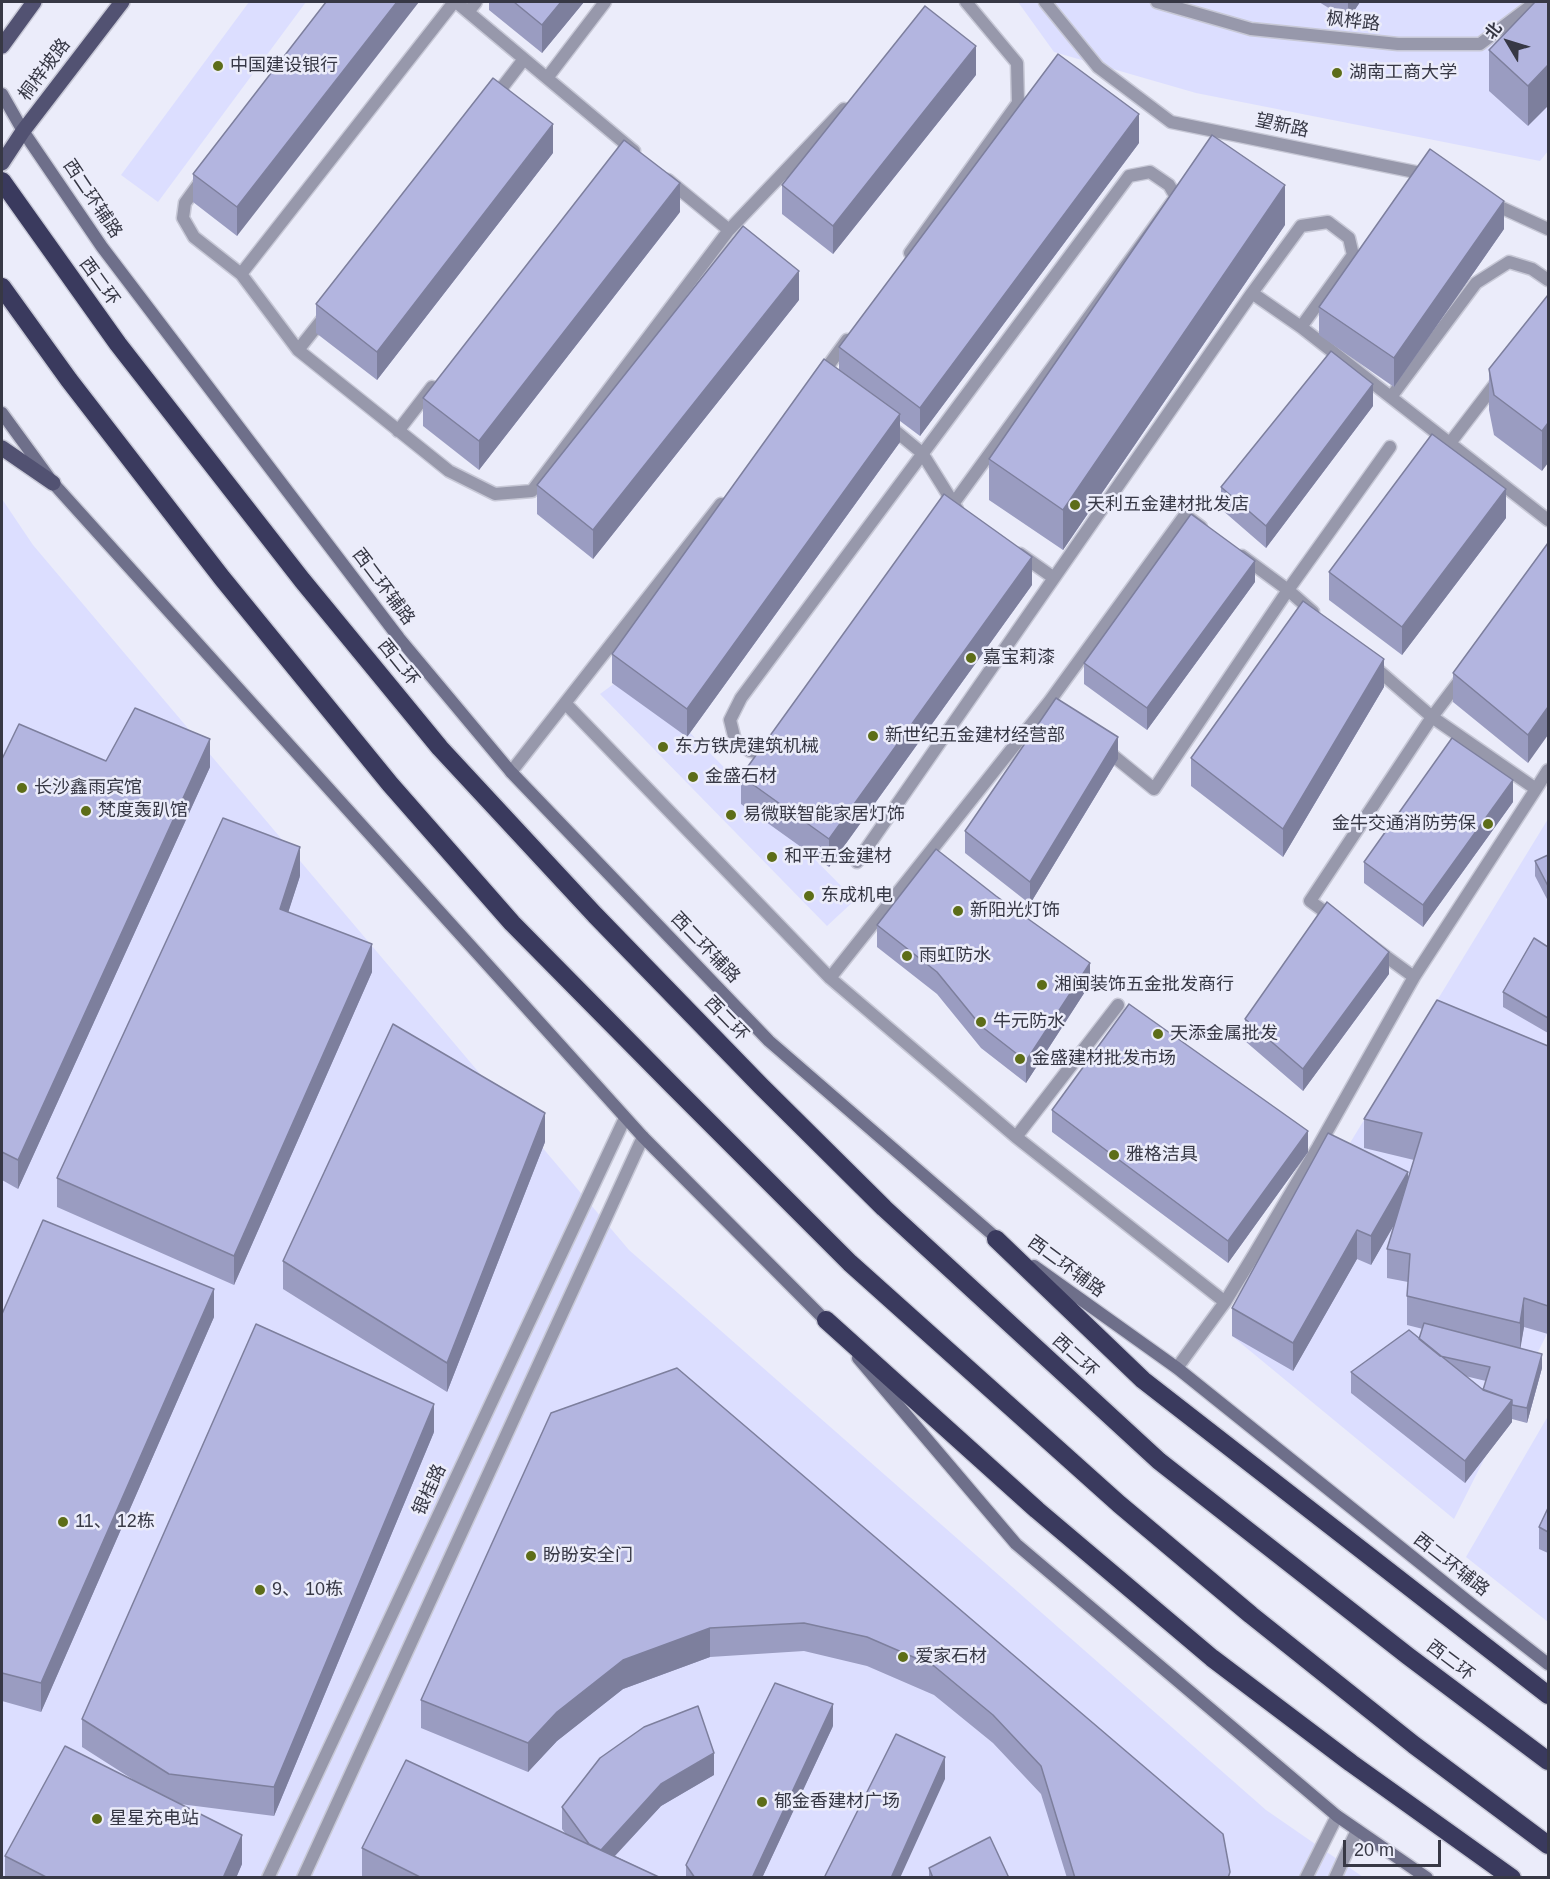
<!DOCTYPE html>
<meta charset="utf-8">
<style>
body{margin:0}
#map{position:relative;width:1550px;height:1879px;overflow:hidden;background:#ebecfa;font-family:Helvetica,"Noto Sans SC",sans-serif}
canvas{display:block}
.frame{position:absolute;inset:0;border:3px solid #373845;pointer-events:none}
.north{position:absolute;left:1478px;top:12px;width:60px;height:60px;-webkit-text-stroke:4px #ebecfa;paint-order:stroke;rotate:308deg;font-size:16px;font-weight:700;line-height:24px;text-align:center;color:#373845}
.north::after{content:'';display:block;margin:auto;width:21px;height:27px;background:#373845;clip-path:polygon(50% 0,100% 100%,50% 72%,0 100%)}
.scale{position:absolute;left:1343px;top:1840px;width:98px;height:27px;box-sizing:border-box;border:3px solid #373845;border-top:0;padding-left:8px;font-size:18px;line-height:21px;white-space:nowrap;color:#373845;-webkit-text-stroke:4px #ebecfa;paint-order:stroke}
</style>
<div id="map">
<canvas width="1550" height="1879"></canvas>
<div class="frame"></div>
<div class="north">北</div>
<div class="scale">20 m</div>
</div>
<script>
const c = document.querySelector('canvas').getContext('2d');
c.lineJoin = 'round';
function fillPath(path, color) { c.fillStyle = color; c.fill(path, 'evenodd'); }
const shape = rows => new Path2D(rows.map(r => 'M' + r).join(''));
function strokePath(path, color, width, dash) { c.strokeStyle = color; c.lineWidth = width; c.lineCap = dash ? 'butt' : 'round'; c.setLineDash(dash || []); c.stroke(path); }
function label(font, color, halo, rows, align = 'center') {
  c.font = font + ' Helvetica,"Noto Sans SC",sans-serif'; c.lineWidth = 5; c.setLineDash([]); c.textBaseline = 'middle'; c.strokeStyle = halo; c.fillStyle = color; for (const [text, x, y, turn = 0] of rows) {
    c.save(); c.translate(x, y); c.rotate((+turn || 0) * Math.PI / 180); c.textAlign = isNaN(turn) ? turn : align; if (halo) c.strokeText(text, 0, 0); c.fillText(text, 0, 0); c.restore();
  }
}
const built = shape([
 [249,2,306,2,158,202,121,175],
 [1018,2,1548,2,1548,151,1540,161,1196,93,1054,52],
 [2,499,33,545,629,1250,1266,1810,1363,1877,2,1877],
 [630,672,855,900,827,926,600,694],
 [1548,819,1548,1332,1454,1519,1232,1336],
 [1548,1416,1548,1622,1466,1557]
]);
const street = shape([
 [456,2,634,151],
 [1045,2,1098,67,1171,122,1430,175],
 [1157,2,1251,29,1398,44,1480,44,1536,2],
 [468,12,476,2],
 [547,78,605,2],
 [494,98,524,59],
 [1150,172,1169,185,1176,197,953,504,774,747,765,753,750,751,735,740,730,720,741,698,1129,176,1150,172],
 [203,178,185,203,183,218,194,237,241,274,298,350,449,471,495,494,532,491,729,230,668,180],
 [1489,202,1548,229],
 [729,230,844,109],
 [910,253,1018,103,1017,63,966,2],
 [241,274,454,2],
 [1301,327,1548,520],
 [298,350,325,316],
 [820,377,847,340],
 [1391,397,1476,283,1509,262,1532,269,1548,280],
 [887,424,922,453,957,509],
 [398,431,432,387],
 [1450,443,1499,379],
 [1054,578,1252,293,1301,226,1328,222,1349,238,1353,255,1301,327,1252,293],
 [1313,612,1288,590,1390,447],
 [1371,664,1432,717,1463,676],
 [565,703,830,978,1016,1137,1225,1302],
 [1432,717,1536,789,1414,977,1310,901,1432,717],
 [1105,749,1154,789,1288,590,1242,556],
 [511,772,721,504],
 [1536,789,1548,770],
 [857,862,1054,578,1020,554],
 [830,978,1049,702,1185,515,1201,527],
 [1016,1137,1118,1005],
 [1177,1368,1225,1302,1255,1253,1318,1147,1414,977],
 [268,1878,625,1118],
 [303,1878,643,1137],
 [1306,1878,1337,1816],
 [1335,1878,1357,1830]
]);
const secondary = shape([
 [2,94,23,131,102,247,399,638,511,772,769,1041,1001,1242],
 [2,413,53,483,643,1137,829,1324],
 [1034,1266,1177,1368,1470,1603,1548,1664],
 [858,1358,1016,1544,1337,1816,1427,1878]
]);
const primary = shape([
 [2,46,34,2],
 [2,163,23,131,122,2],
 [2,448,53,483]
]);
const highway = shape([
 [2,181,118,344,302,580,440,748,595,915,761,1086,884,1208,1159,1461,1408,1656,1548,1761],
 [2,287,69,380,222,578,390,784,512,923,673,1086,850,1263,1119,1504,1251,1615,1414,1745,1548,1845],
 [996,1239,1143,1380,1548,1695],
 [826,1320,1037,1510,1212,1658,1351,1763,1512,1878]
]);
const wall = shape([
 [326,2,237,236,193,202,193,174],
 [489,2,584,2,542,53,489,10],
 [1319,2,1360,2,1348,20],
 [1535,2,1528,126,1489,91,1489,50],
 [976,75,833,254,782,214,782,185],
 [1139,143,920,436,900,421,900,442,687,737,612,683,612,654,839,370,839,347],
 [553,153,377,380,316,333,316,304],
 [680,212,479,470,423,426,423,398],
 [1285,225,1063,550,989,500,989,459],
 [1504,229,1394,387,1319,335,1319,307],
 [1548,295,1542,471,1494,435,1489,410,1489,369],
 [799,300,593,559,537,514,537,485],
 [1373,406,1266,548,1221,509,1221,487],
 [1506,518,1402,655,1329,600,1329,572],
 [1548,543,1528,763,1453,702,1453,673],
 [1255,582,1147,730,1084,684,1084,663],
 [1032,585,829,867,741,804,741,776],
 [1384,687,1283,857,1191,786,1191,758],
 [2,759,106,761,210,767,18,1189,2,1180],
 [1118,759,1030,904,965,853,965,831],
 [1513,802,1423,927,1364,883,1364,862],
 [1548,855,1548,901,1535,876,1535,861],
 [300,876,288,912,372,972,234,1285,57,1207,57,1178],
 [996,896,1090,984,1026,1083,981,1048,937,994,877,947,877,925],
 [1548,947,1548,1033,1503,1007,1503,992],
 [1389,974,1303,1091,1245,1041,1245,1019],
 [1548,1046,1548,1334,1524,1327,1520,1348,1542,1368,1527,1423,1512,1419,1512,1422,1465,1483,1351,1393,1351,1372,1419,1339,1423,1329,1407,1325,1407,1296,1408,1282,1387,1278,1387,1249,1394,1224,1371,1265,1357,1259,1293,1371,1232,1336,1232,1308,1408,1178,1414,1160,1364,1148,1364,1119],
 [1465,1376,1486,1381,1483,1390,1482,1389],
 [1052,1110,1308,1152,1228,1263,1052,1132],
 [545,1142,447,1392,283,1289,283,1261],
 [2,1314,214,1317,41,1712,2,1701],
 [677,1368,1230,1878,1067,1878,1041,1794,993,1743,934,1695,867,1666,804,1651,710,1657,623,1689,557,1741,528,1772,421,1728,421,1700],
 [434,1432,274,1816,180,1804,242,1864,236,1878,5,1878,5,1856,140,1784,82,1747,82,1719],
 [1548,1508,1548,1553,1539,1549,1539,1527],
 [833,1726,762,1878,686,1878,686,1865],
 [714,1775,661,1806,615,1856,661,1878,364,1878,362,1877,362,1848,565,1833,562,1829,562,1807],
 [929,1868,1009,1878,929,1878]
]);
const shadedWall = shape([
 [397,2,419,2,237,236,237,207],
 [561,2,584,2,542,53,542,25],
 [1348,2,1360,2,1348,20],
 [976,46,976,75,833,254,833,226],
 [1548,65,1548,106,1528,126,1528,86],
 [1139,114,1139,143,920,436,920,408],
 [553,124,553,153,377,380,377,352],
 [680,183,680,212,479,470,479,441],
 [1285,185,1285,225,1063,550,1063,510],
 [1504,201,1504,229,1394,387,1394,358],
 [799,271,799,300,593,559,593,530],
 [1373,384,1373,406,1266,548,1266,526],
 [900,414,900,442,687,737,687,709],
 [1548,423,1548,463,1542,471,1542,431],
 [1506,489,1506,518,1402,655,1402,627],
 [1032,557,1032,585,829,867,829,839],
 [1255,561,1255,582,1147,730,1147,708],
 [1384,659,1384,687,1283,857,1283,829],
 [1548,707,1548,735,1528,763,1528,735],
 [1118,737,1118,759,1030,904,1030,882],
 [210,739,210,767,18,1189,18,1160],
 [1513,780,1513,802,1423,927,1423,905],
 [300,847,300,876,280,938,280,909],
 [372,944,372,972,234,1285,234,1256],
 [1389,952,1389,974,1303,1091,1303,1069],
 [1090,963,1090,984,1026,1083,1026,1061],
 [545,1113,545,1142,447,1392,447,1363],
 [1308,1131,1308,1152,1228,1263,1228,1241],
 [1408,1172,1408,1201,1371,1265,1371,1236],
 [1357,1230,1357,1259,1293,1371,1293,1343],
 [214,1289,214,1317,41,1712,41,1683],
 [1524,1298,1524,1327,1520,1351,1520,1323],
 [1542,1354,1542,1368,1527,1423,1527,1408],
 [1512,1400,1512,1422,1465,1483,1465,1461],
 [434,1404,434,1432,274,1816,274,1787],
 [710,1628,710,1657,623,1689,557,1741,528,1772,528,1743,557,1712,623,1660],
 [833,1704,833,1726,762,1878,752,1878],
 [714,1753,714,1775,661,1806,596,1876,596,1854,661,1784],
 [945,1757,945,1779,900,1878,891,1878],
 [242,1835,242,1864,236,1878,223,1878]
]);
const building = shape([
 [326,2,397,2,237,207,193,174,326,2],
 [514,2,561,2,542,25,514,2],
 [1535,2,1548,2,1548,65,1528,86,1489,50,1535,2],
 [925,6,976,46,833,226,782,185,925,6],
 [1058,54,1139,114,920,408,839,347,1058,54],
 [493,78,553,124,377,352,316,304,493,78],
 [1212,135,1285,185,1063,510,989,459,1212,135],
 [624,140,680,183,479,441,423,398,624,140],
 [1430,149,1504,201,1394,358,1319,307,1430,149],
 [743,226,799,271,593,530,537,485,743,226],
 [1548,295,1548,423,1542,431,1494,395,1489,369,1548,295],
 [1331,351,1373,384,1266,526,1221,487,1331,351],
 [824,359,900,414,687,709,612,654,824,359],
 [1432,434,1506,489,1402,627,1329,572,1432,434],
 [944,494,1032,557,829,839,741,776,944,494],
 [1191,514,1255,561,1147,708,1084,663,1191,514],
 [1548,543,1548,707,1528,735,1453,673,1548,543],
 [1303,601,1384,659,1283,829,1191,758,1303,601],
 [1056,698,1118,737,1030,882,965,831,1056,698],
 [135,708,210,739,18,1160,2,1152,2,759,19,724,106,761,135,708],
 [1452,738,1513,780,1423,905,1364,862,1452,738],
 [223,818,300,847,280,909,372,944,234,1256,57,1178,223,818],
 [936,849,996,896,1090,963,1026,1061,981,1026,937,972,877,925,936,849],
 [1548,855,1548,886,1535,861,1548,855],
 [1327,902,1389,952,1303,1069,1245,1019,1327,902],
 [1534,938,1548,947,1548,1018,1503,992,1534,938],
 [1437,1000,1548,1046,1548,1306,1524,1298,1520,1323,1407,1296,1410,1254,1387,1249,1422,1133,1364,1119,1437,1000],
 [1129,1004,1308,1131,1228,1241,1052,1110,1129,1004],
 [393,1024,545,1113,447,1363,283,1261,393,1024],
 [1328,1133,1408,1172,1371,1236,1357,1230,1293,1343,1232,1308,1328,1133],
 [43,1220,214,1289,41,1683,2,1673,2,1314,43,1220],
 [1424,1323,1542,1354,1527,1408,1512,1405,1512,1400,1483,1390,1490,1367,1440,1356,1419,1339,1424,1323],
 [256,1324,434,1404,274,1787,169,1774,82,1719,256,1324],
 [1409,1330,1482,1389,1512,1400,1465,1461,1351,1372,1409,1330],
 [677,1368,1223,1834,1230,1872,1228,1878,1075,1878,1041,1766,993,1715,934,1666,867,1637,804,1623,710,1628,623,1660,557,1712,528,1743,421,1700,551,1413,677,1368],
 [1548,1508,1548,1532,1539,1527,1548,1508],
 [775,1683,833,1704,752,1878,695,1878,686,1865,775,1683],
 [698,1706,714,1753,661,1784,601,1850,589,1844,562,1807,600,1758,644,1727,698,1706],
 [896,1734,945,1757,891,1878,824,1878,896,1734],
 [65,1746,242,1835,223,1878,48,1878,5,1856,65,1746],
 [406,1760,661,1878,422,1878,362,1848,406,1760],
 [990,1837,1009,1878,933,1878,929,1868,990,1837]
]);
const markers = [
 [218,66,6,"#5d6d18"],
 [1337,73,6,"#5d6d18"],
 [1075,505,6,"#5d6d18"],
 [971,658,6,"#5d6d18"],
 [873,736,6,"#5d6d18"],
 [663,747,6,"#5d6d18"],
 [693,777,6,"#5d6d18"],
 [22,788,6,"#5d6d18"],
 [86,811,6,"#5d6d18"],
 [731,815,6,"#5d6d18"],
 [1488,824,6,"#5d6d18"],
 [772,857,6,"#5d6d18"],
 [809,896,6,"#5d6d18"],
 [958,911,6,"#5d6d18"],
 [907,956,6,"#5d6d18"],
 [1042,985,6,"#5d6d18"],
 [981,1022,6,"#5d6d18"],
 [1158,1034,6,"#5d6d18"],
 [1020,1059,6,"#5d6d18"],
 [1114,1155,6,"#5d6d18"],
 [63,1522,6,"#5d6d18"],
 [531,1556,6,"#5d6d18"],
 [260,1590,6,"#5d6d18"],
 [903,1657,6,"#5d6d18"],
 [762,1802,6,"#5d6d18"],
 [97,1819,6,"#5d6d18"]
];
const streetNames = [
 ["枫桦路",1353,22,6],
 ["桐梓坡路",45,70,-53],
 ["望新路",1282,126,12],
 ["西二环辅路",92,199,56],
 ["西二环",99,282,54],
 ["西二环辅路",383,587,53],
 ["西二环",398,663,51],
 ["西二环辅路",705,948,46],
 ["西二环",726,1019,46],
 ["西二环辅路",1066,1267,36],
 ["西二环",1075,1356,42],
 ["银桂路",430,1490,-65],
 ["西二环辅路",1451,1565,38],
 ["西二环",1450,1661,37]
];
const poiNames = [
 ["中国建设银行",230,66],
 ["湖南工商大学",1349,73],
 ["天利五金建材批发店",1087,505],
 ["嘉宝莉漆",983,658],
 ["新世纪五金建材经营部",885,736],
 ["东方铁虎建筑机械",675,747],
 ["金盛石材",705,777],
 ["长沙鑫雨宾馆",34,788],
 ["梵度轰趴馆",98,811],
 ["易微联智能家居灯饰",743,815],
 ["金牛交通消防劳保",1476,824,"right"],
 ["和平五金建材",784,857],
 ["东成机电",821,896],
 ["新阳光灯饰",970,911],
 ["雨虹防水",919,956],
 ["湘闽装饰五金批发商行",1054,985],
 ["牛元防水",993,1022],
 ["天添金属批发",1170,1034],
 ["金盛建材批发市场",1032,1059],
 ["雅格洁具",1126,1155],
 ["11、 12栋",75,1522],
 ["盼盼安全门",543,1556],
 ["9、 10栋",272,1590],
 ["爱家石材",915,1657],
 ["郁金香建材广场",774,1802],
 ["星星充电站",109,1819]
];
fillPath(built, '#dcdeff');
strokePath(street, '#c7c8d6', 15);
strokePath(secondary, '#c7c8d6', 15);
strokePath(primary, '#c7c8d6', 18);
strokePath(highway, '#c7c8d6', 21);
strokePath(street, '#9798ab', 12);
strokePath(secondary, '#6e6f8a', 12);
strokePath(primary, '#525272', 15);
strokePath(highway, '#3a3a5e', 18);
fillPath(wall, '#9a9cc1');
fillPath(shadedWall, '#7d7f9d');
fillPath(building, '#b3b5e0');
strokePath(building, '#7d7f9d', 1.5);
for (const [x, y, r, color] of markers) { const dot = new Path2D(); dot.arc(x, y, r, 0, 2 * Math.PI); c.fillStyle = color; c.fill(dot); strokePath(dot, '#ebecfa', 2); }
label('18px', '#373845', '#ebecfa', streetNames);
label('18px', '#373845', '#ebecfa', poiNames, 'left');
</script>
